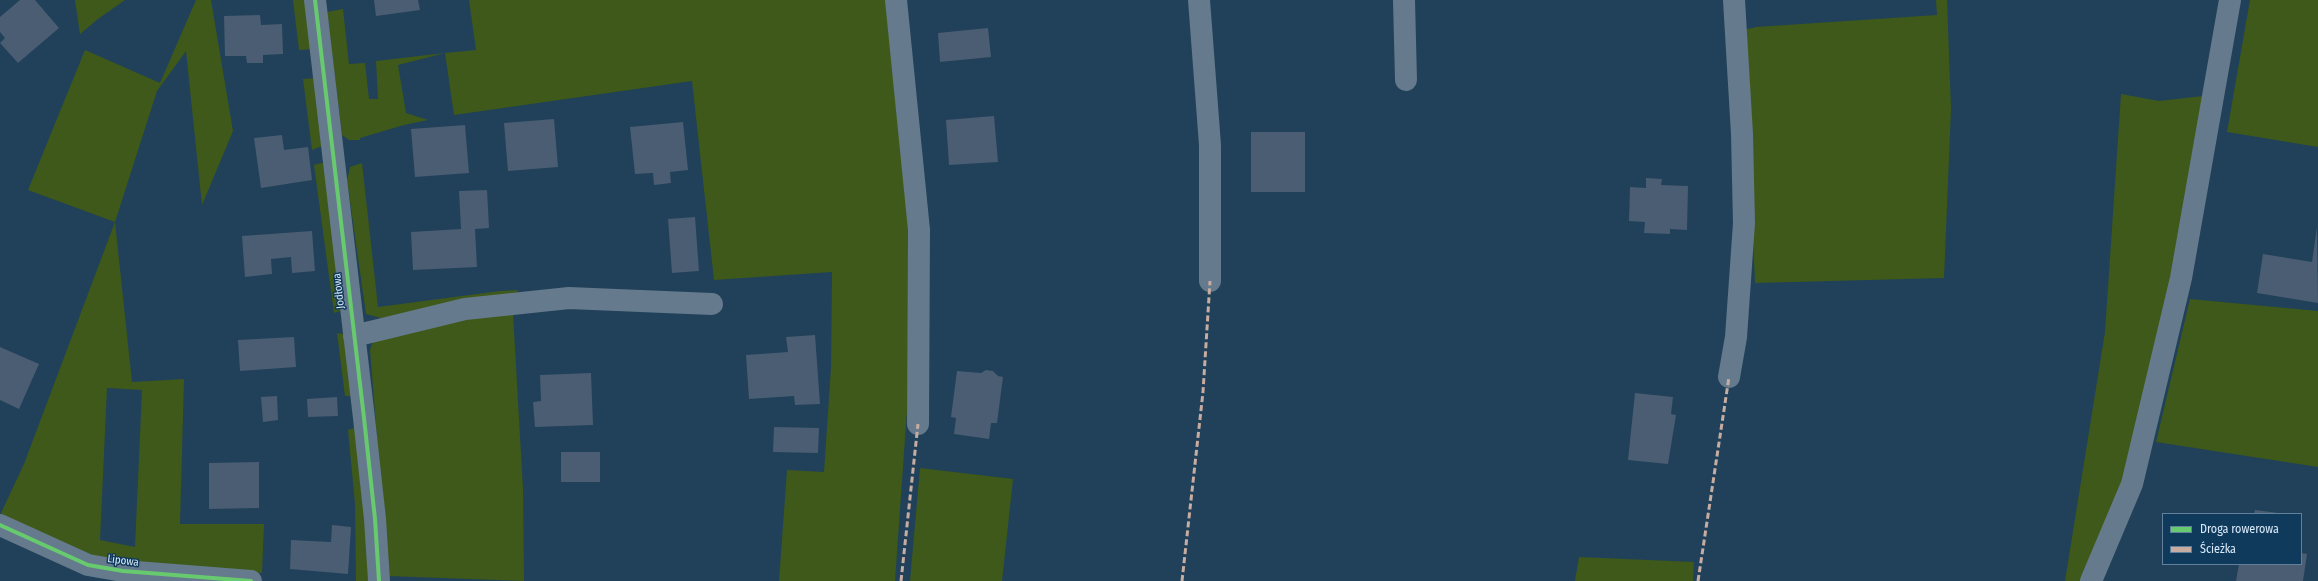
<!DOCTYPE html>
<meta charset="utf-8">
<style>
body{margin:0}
#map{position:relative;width:2318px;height:581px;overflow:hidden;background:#204159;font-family:"Fira Sans Condensed",sans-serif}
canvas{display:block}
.legend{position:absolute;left:2162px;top:513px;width:140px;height:52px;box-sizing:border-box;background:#103a5c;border:1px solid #60809b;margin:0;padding:5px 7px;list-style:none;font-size:12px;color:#d8e9f9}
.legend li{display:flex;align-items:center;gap:8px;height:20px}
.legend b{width:20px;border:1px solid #60809b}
</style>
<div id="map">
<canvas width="2318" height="581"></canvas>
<ul class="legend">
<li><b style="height:5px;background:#67ca6e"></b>Droga rowerowa</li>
<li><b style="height:5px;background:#c7aca2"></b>Ścieżka</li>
</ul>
</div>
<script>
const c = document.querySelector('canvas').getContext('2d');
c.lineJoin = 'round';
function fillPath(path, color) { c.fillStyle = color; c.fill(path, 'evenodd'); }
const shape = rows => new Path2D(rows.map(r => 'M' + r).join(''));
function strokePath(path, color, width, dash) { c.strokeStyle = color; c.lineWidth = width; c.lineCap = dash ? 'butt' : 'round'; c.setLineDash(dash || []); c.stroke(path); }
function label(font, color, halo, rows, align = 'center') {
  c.font = font + ' "Fira Sans Condensed",sans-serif'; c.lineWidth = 3; c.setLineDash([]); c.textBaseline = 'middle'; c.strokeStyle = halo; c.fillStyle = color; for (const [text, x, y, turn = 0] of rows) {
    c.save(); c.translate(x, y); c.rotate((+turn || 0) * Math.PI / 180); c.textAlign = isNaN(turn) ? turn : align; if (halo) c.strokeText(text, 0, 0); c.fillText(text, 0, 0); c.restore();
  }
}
const green = shape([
 [75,0,125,0,98,19,80,34],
 [196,0,211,0,233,131,202,205,186,51,157,91,115,222,132,382,184,379,180,524,264,524,262,573,134,564,96,557,0,515,24,464,115,222,28,190,85,50,160,83],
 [107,388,142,390,135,547,100,540],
 [293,0,308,0,313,49,299,50],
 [469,0,890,0,909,231,909,381,895,581,779,581,787,470,824,472,831,368,832,272,714,280,692,81,454,115,445,53,398,65,406,113,428,120,404,125,360,138,360,140,349,140,342,135,327,12,343,9,349,64,365,63,369,99,378,99,376,61,445,53,476,50],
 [1936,0,1947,0,1951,109,1944,278,1755,283,1744,30,1756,27,1937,15],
 [2250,0,2318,0,2318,147,2227,132],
 [317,78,322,146,312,150,303,79],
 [2121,94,2159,101,2203,96,2171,275,2118,505,2081,581,2065,581,2105,332],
 [321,163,327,164,343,310,334,313,314,165],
 [362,163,378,307,500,291,518,290,517,295,381,318,366,314,347,180,350,167],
 [2190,299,2318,311,2318,467,2156,442],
 [513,313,523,489,524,581,388,576,370,350,372,344,376,339,456,320],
 [337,333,344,334,353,396,345,396],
 [357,427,362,448,368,581,356,581,355,504,348,430],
 [920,468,1013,479,1002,581,910,581],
 [1579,557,1694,562,1693,581,1575,581]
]);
const building = shape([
 [20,0,35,0,59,28,18,63,0,43,5,38,0,32,0,17],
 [374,0,418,0,420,10,376,16],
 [260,15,261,25,282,24,283,54,263,55,263,63,247,63,246,56,225,56,224,16],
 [988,28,991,57,940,62,938,33],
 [994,116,998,162,949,165,946,120],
 [554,119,558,167,508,171,504,123],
 [683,122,688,170,670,172,671,183,654,185,653,173,635,174,630,127],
 [465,125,469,173,415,177,411,129],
 [1251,132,1305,132,1305,192,1251,192],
 [282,135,284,150,308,147,312,180,261,188,254,138],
 [1646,178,1662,179,1661,185,1688,186,1687,230,1670,229,1670,234,1644,233,1645,222,1629,221,1630,187,1646,188],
 [487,190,489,228,475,229,477,267,413,270,411,232,461,229,459,191],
 [695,217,699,271,672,273,668,219],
 [2317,227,2318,303,2257,293,2263,254,2312,262],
 [312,231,315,271,292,273,291,257,271,259,272,274,245,277,242,236],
 [815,335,820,404,795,405,794,396,749,399,746,355,788,352,786,337],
 [294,337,296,367,240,371,238,340],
 [0,347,39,364,19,409,0,400],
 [986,370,993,371,998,376,1003,377,997,423,991,423,989,439,954,434,956,418,951,417,957,371,981,373],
 [591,373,593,425,535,427,533,402,541,401,540,375],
 [1635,393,1673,397,1671,414,1676,415,1668,464,1628,460],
 [277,396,278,420,263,422,261,397],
 [337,397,338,416,308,417,307,399],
 [774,427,819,428,818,453,773,452],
 [561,452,600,452,600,482,561,482],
 [259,462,259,508,209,509,209,463],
 [2255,510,2278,513,2278,514,2254,514],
 [332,525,351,527,348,574,290,569,291,540,331,542],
 [2301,553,2307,554,2303,581,2236,581,2239,564,2301,564]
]);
const minor = shape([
 [315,0,364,418,375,519,379,581],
 [896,0,919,230,918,424],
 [1199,0,1210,145,1210,281],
 [1404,0,1406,80],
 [354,336,465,309,569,298,712,304],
 [1729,377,1736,337,1744,223,1742,134,1734,0],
 [0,525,88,565,123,571,251,581],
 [2091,581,2132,484,2181,278,2230,0]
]);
const quiet = shape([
 [901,581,918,424],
 [1182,581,1203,392,1210,281],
 [1698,581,1729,377]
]);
const cycleway = shape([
 [315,0,364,418,375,519,379,581],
 [0,525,88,565,123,571,251,581]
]);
const streetNames = [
 ["Jodłowa",339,291,-96],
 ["Lipowa",123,561,7]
];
fillPath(green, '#3e591a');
fillPath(building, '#4a5d73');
strokePath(minor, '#657a8c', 22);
strokePath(quiet, '#c7aca2', 3, [6, 3]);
strokePath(cycleway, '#67ca6e', 4);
label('11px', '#d8e9f9', '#103a5c', streetNames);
</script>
